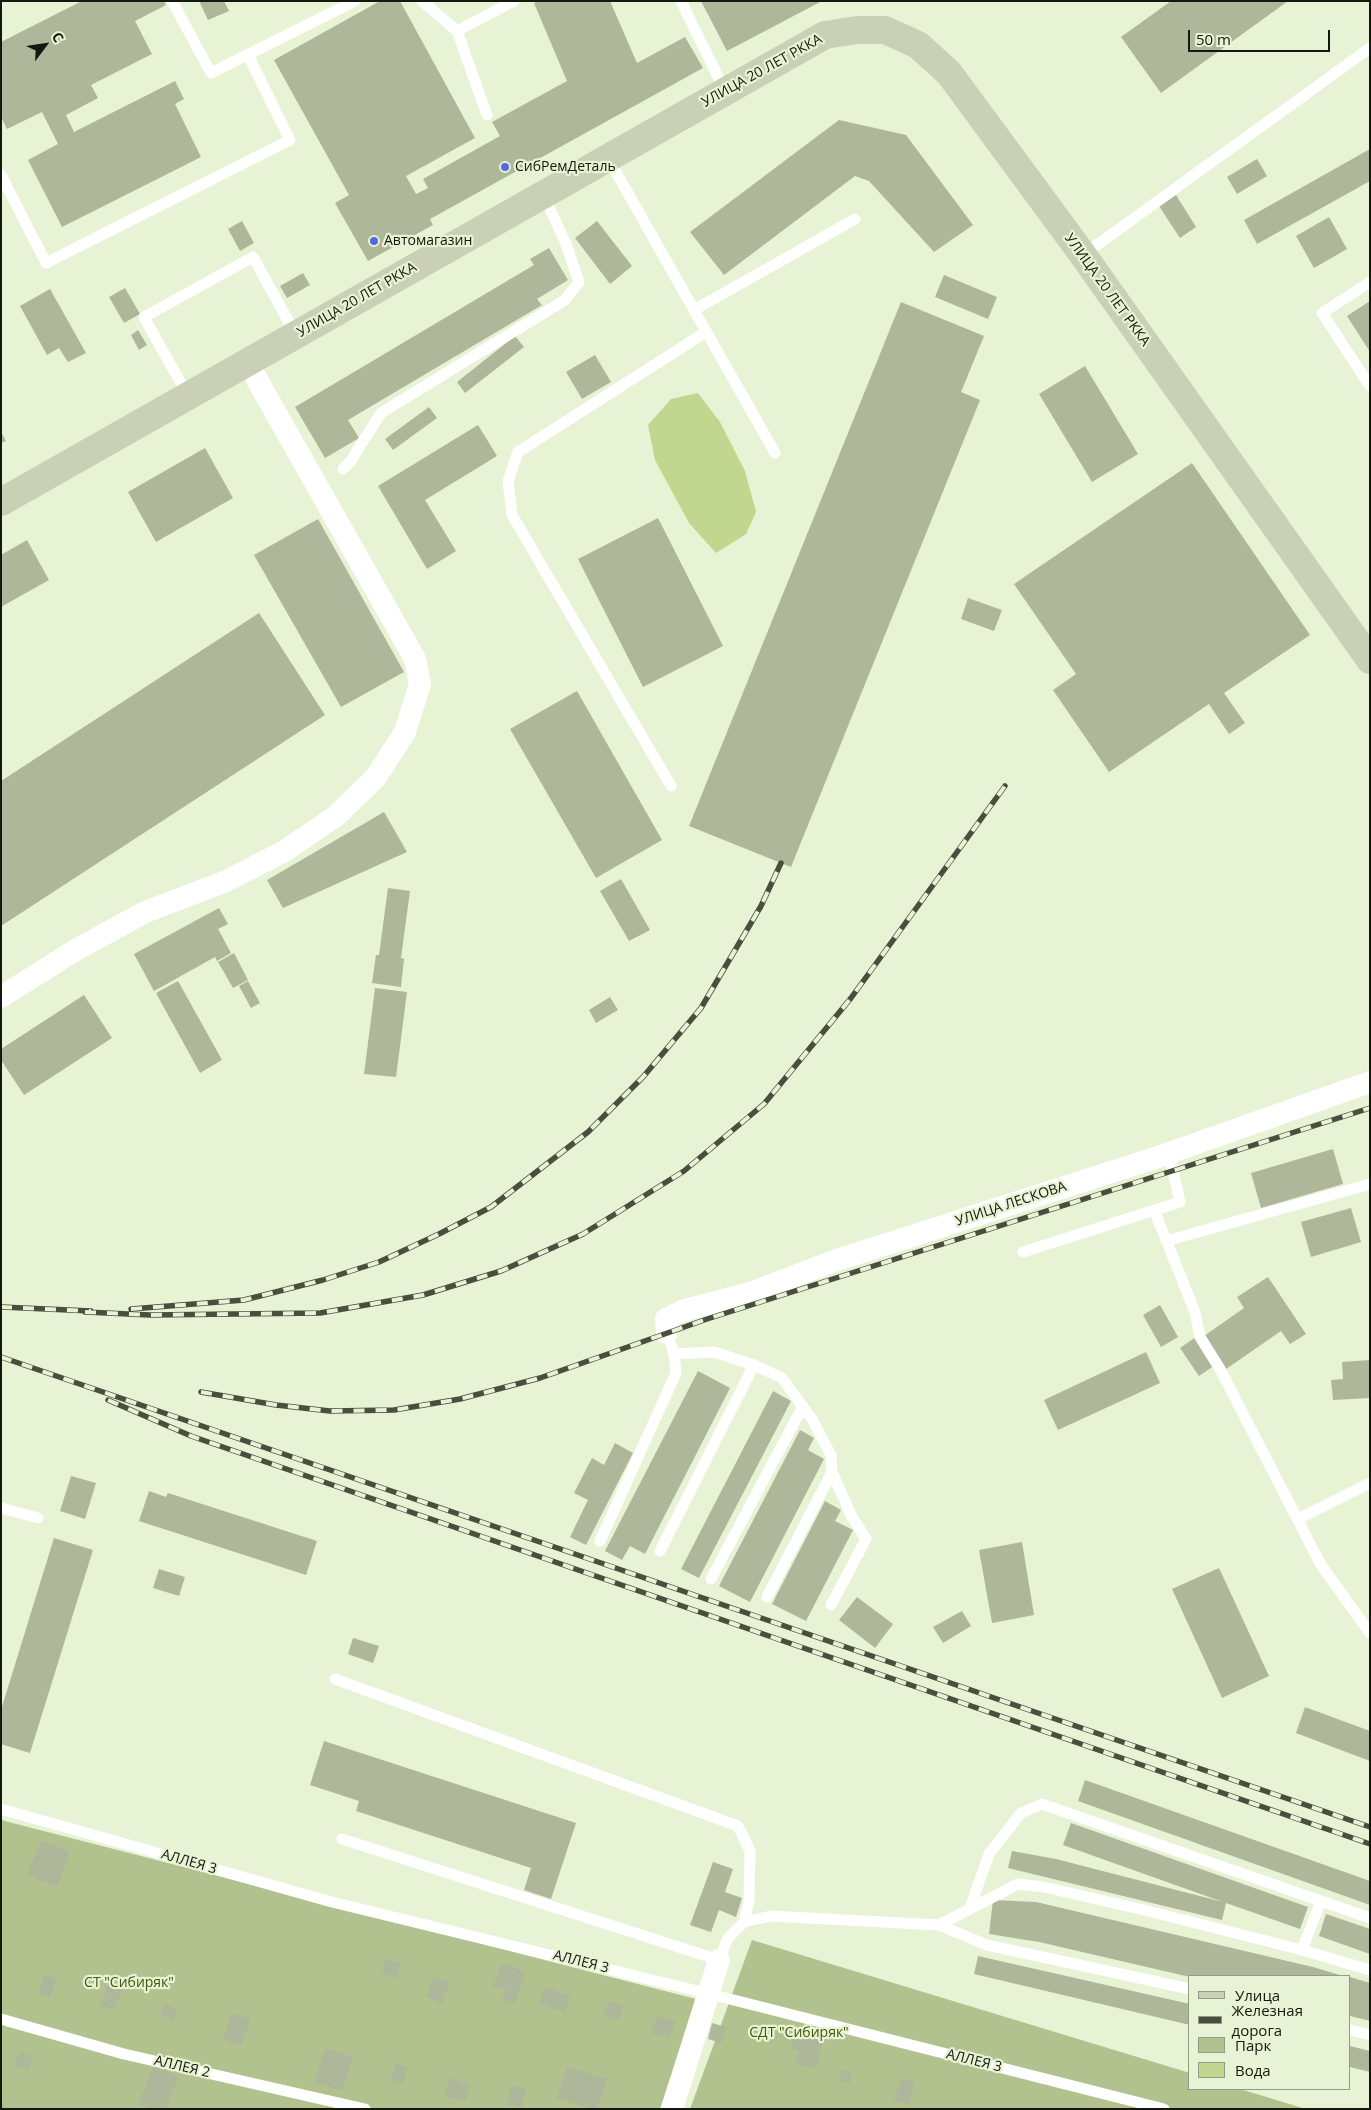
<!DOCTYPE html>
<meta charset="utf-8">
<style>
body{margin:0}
#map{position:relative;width:1371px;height:2110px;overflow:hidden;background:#e8f2d4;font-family:"Open Sans",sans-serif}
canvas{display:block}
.frame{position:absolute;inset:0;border:2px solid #15180e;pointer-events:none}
.legend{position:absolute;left:1188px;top:1975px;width:162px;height:115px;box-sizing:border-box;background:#e8f2d4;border:1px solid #949b85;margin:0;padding:6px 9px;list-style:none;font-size:15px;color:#15180e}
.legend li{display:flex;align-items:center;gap:10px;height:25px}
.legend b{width:25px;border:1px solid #949b85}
.north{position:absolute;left:20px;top:20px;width:50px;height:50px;-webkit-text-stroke:4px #e8f2d4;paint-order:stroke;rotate:59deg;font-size:14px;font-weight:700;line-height:20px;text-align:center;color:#15180e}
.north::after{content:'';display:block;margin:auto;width:18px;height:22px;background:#15180e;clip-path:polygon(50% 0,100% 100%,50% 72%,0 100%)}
.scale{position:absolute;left:1188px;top:30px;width:142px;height:22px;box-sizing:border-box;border:2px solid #15180e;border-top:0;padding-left:6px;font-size:15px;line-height:18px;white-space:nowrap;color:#15180e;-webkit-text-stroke:4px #e8f2d4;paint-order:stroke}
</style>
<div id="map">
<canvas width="1371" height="2110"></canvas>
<div class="frame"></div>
<ul class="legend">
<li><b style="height:6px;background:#c9d0b5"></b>Улица</li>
<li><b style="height:6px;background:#494e3f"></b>Железная дорога</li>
<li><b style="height:14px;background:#b2c28f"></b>Парк</li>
<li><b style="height:14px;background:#c1d68f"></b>Вода</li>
</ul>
<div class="north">С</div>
<div class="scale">50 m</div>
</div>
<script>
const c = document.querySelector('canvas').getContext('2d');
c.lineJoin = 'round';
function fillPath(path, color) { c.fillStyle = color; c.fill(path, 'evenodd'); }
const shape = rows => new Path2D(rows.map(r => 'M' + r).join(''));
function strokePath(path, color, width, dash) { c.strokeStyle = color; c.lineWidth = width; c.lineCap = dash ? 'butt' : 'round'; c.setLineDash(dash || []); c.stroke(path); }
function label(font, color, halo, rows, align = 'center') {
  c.font = font + ' "Open Sans",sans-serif'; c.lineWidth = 4.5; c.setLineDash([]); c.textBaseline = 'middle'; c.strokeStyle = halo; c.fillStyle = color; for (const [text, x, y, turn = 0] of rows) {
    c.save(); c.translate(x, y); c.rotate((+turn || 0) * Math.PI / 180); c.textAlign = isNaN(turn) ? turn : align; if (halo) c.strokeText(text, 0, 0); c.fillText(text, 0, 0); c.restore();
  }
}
const green = shape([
 [1,1820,696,1999,660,2109,1,2109],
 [752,1940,1190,2073,1190,2089,1240,2089,1306,2109,690,2109]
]);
const water = shape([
 [698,393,720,422,745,471,756,512,746,534,716,553,689,523,655,460,648,425,671,399]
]);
const building = shape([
 [82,1,164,1,166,5,135,21,152,54,91,85,98,98,66,115,74,132,175,81,184,99,175,104,201,157,62,227,28,160,58,144,42,112,7,129,1,117,1,42],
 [199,1,224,1,229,11,208,20],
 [380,1,400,1,475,138,406,176,416,194,428,188,423,179,500,136,492,122,567,81,534,3,539,1,610,1,637,63,685,37,703,68,430,219,433,225,368,261,335,203,349,195,274,60],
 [701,1,822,1,727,51],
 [1171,1,1288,1,1161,93,1121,37],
 [839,120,906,135,973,225,934,252,869,181,855,176,724,275,690,232],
 [1370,149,1370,181,1257,244,1244,220],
 [1257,159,1267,176,1237,194,1227,177],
 [1176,195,1196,227,1180,238,1159,206],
 [1329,217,1347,249,1314,268,1296,236],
 [242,221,254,243,240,251,228,229],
 [597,221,632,266,610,284,575,238],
 [549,248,568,280,537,299,542,305,348,420,359,438,325,458,295,407,534,265,530,259],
 [303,273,310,285,287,298,280,286],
 [944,275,997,297,988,319,935,297],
 [125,288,140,314,124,323,109,297],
 [50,289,86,353,68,362,59,348,47,355,20,306],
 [1370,301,1370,352,1347,316],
 [901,302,984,336,961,392,980,400,791,867,689,826],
 [138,330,147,345,139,350,131,335],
 [515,336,524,347,465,393,457,382],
 [595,355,611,382,582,399,566,372],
 [1085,366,1138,454,1092,482,1039,394],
 [429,407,437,418,393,450,385,439],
 [478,425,497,456,425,500,456,551,427,569,378,486],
 [1,432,6,441,1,443],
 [205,448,233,498,156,542,128,492],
 [1192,463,1310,635,1224,693,1245,723,1229,734,1209,704,1109,772,1053,690,1076,674,1014,584],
 [658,518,723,646,643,687,578,559],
 [318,519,404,672,341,707,254,555],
 [27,540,49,580,1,607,1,555],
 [968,598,1002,610,994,631,961,619],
 [259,613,325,715,1,926,1,781],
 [577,691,662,840,596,878,510,729],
 [384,812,407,852,283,908,267,880],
 [621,879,650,930,629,941,600,891],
 [388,888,410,891,401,958,404,959,401,987,372,983,376,955,379,955],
 [219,908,228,924,218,929,231,953,217,961,215,957,154,991,134,954],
 [234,953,248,980,233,988,218,962],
 [178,981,222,1060,200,1073,156,993],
 [248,981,260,1003,251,1008,239,986],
 [375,988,407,992,396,1077,364,1074],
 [84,995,112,1038,24,1095,1,1060,1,1049],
 [610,997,618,1010,596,1023,589,1010],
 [1333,1149,1343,1184,1261,1208,1251,1173],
 [1351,1208,1361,1242,1311,1257,1301,1222],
 [1268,1277,1306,1334,1290,1344,1281,1331,1226,1369,1204,1336,1244,1308,1237,1297],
 [1160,1305,1178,1337,1161,1347,1143,1315],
 [1196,1337,1215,1365,1199,1376,1180,1348],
 [1146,1352,1160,1383,1058,1430,1044,1400],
 [1370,1360,1370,1398,1333,1400,1331,1380,1343,1379,1342,1362],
 [698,1371,730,1388,645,1554,630,1546,622,1560,605,1551],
 [773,1391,791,1401,699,1578,681,1569],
 [800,1430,814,1438,808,1450,824,1459,750,1602,719,1586],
 [615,1443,633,1453,586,1545,570,1537,588,1500,574,1493,592,1458,604,1465],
 [71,1476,96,1483,85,1519,60,1511],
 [149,1491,166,1497,168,1493,317,1541,306,1575,139,1521],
 [825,1501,841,1510,835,1521,853,1530,806,1621,772,1604],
 [54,1538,93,1550,30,1753,1,1744,1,1710],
 [1022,1542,1034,1615,992,1623,979,1550],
 [1219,1568,1269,1676,1222,1698,1172,1589],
 [159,1569,185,1577,179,1596,153,1588],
 [857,1597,893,1624,875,1648,839,1620],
 [962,1611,971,1626,943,1643,933,1627],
 [353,1638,379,1646,373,1663,348,1654],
 [1305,1707,1370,1731,1370,1761,1296,1733],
 [324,1741,576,1823,551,1899,524,1890,531,1868,356,1811,359,1801,310,1785],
 [1085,1780,1370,1881,1370,1905,1078,1801],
 [1071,1823,1308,1907,1300,1929,1226,1903,1222,1920,1008,1868,1012,1851,1056,1859,1223,1902,1063,1845],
 [41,1840,70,1852,57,1887,27,1875],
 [713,1862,733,1869,725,1892,742,1898,736,1917,719,1910,711,1932,690,1925],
 [993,1900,1036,1902,1313,1967,1343,1976,1190,1977,1039,1942,989,1934],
 [1326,1914,1370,1929,1370,1954,1319,1936],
 [978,1956,1190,2004,1190,2025,974,1974],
 [386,1959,401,1963,397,1978,382,1973],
 [502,1963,526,1972,514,2005,502,2000,505,1990,493,1986],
 [45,1974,57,1979,50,1998,38,1993],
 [434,1977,450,1983,442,2003,426,1997],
 [1350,1977,1370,1983,1370,2021,1350,2016],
 [108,1984,122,1990,114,2010,100,2005],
 [544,1987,570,1996,565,2012,539,2004],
 [609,2000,624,2006,618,2021,603,2015],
 [164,2004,177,2009,173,2020,160,2015],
 [232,2013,251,2019,241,2045,223,2039],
 [657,2016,675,2021,670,2038,651,2033],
 [712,2023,726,2027,722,2043,708,2039],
 [794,2034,823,2041,816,2069,795,2064,799,2051,790,2049],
 [1350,2046,1370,2051,1370,2072,1350,2067],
 [325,2048,353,2057,342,2091,314,2082],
 [20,2052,34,2057,28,2071,14,2065],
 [396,2063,408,2068,402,2085,390,2080],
 [154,2066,179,2076,166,2109,150,2109,138,2104],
 [567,2066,607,2079,597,2109,591,2109,557,2098],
 [842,2069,852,2073,849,2084,838,2080],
 [450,2078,471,2085,465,2102,445,2096],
 [901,2078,915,2082,909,2105,894,2101],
 [512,2085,526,2089,521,2108,506,2104]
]);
const service = shape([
 [172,1,211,73,355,1],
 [422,1,457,31],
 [681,1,725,91],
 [487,115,457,31,514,1],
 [608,158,775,453],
 [1,175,46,263,290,140,248,55],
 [1083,255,1370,48],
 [1370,282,1322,313,1370,386],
 [694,310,855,219],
 [188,396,144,317,253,257,296,335],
 [343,469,350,462,381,413,565,300,579,282,566,244,543,194],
 [671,786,512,515,508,481,518,452,706,332],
 [1154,1210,1195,1312,1200,1337,1220,1369,1321,1565,1370,1633],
 [1166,1241,1370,1184],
 [1023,1252,1180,1202,1169,1153],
 [674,1354,714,1352,754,1365,782,1378,812,1419,831,1455,832,1472,851,1515,866,1539,831,1605],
 [1,1508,38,1518],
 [1298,1519,1370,1483],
 [600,1541,676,1373,674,1354,667,1333],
 [660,1551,754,1365],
 [711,1579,803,1406],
 [767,1597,832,1472],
 [335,1679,738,1826,750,1851,749,1901,744,1922],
 [1,1809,332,1902,710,1994,1164,2109],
 [342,1839,719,1960,728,1938,744,1922,771,1916,939,1925,1018,1884,1044,1887,1144,1910,1302,1950,1370,1970],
 [970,1908,989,1854,1021,1813,1042,1804,1370,1918],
 [939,1925,987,1945,1190,1989],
 [1302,1950,1321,1901],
 [1,2019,124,2054,365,2109],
 [1350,2030,1370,2035]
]);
const minor = shape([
 [1,997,74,951,145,912,224,882,283,852,336,816,376,777,405,732,420,684,415,659,247,362],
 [667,1333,666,1319,682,1311,750,1293,834,1261,1155,1158,1370,1082],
 [672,2109,719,1960]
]);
const secondary = shape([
 [1,502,825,35,857,30,885,30,918,45,949,73,1083,255,1370,660]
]);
const rail = shape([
 [1,1307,91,1311],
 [131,1309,244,1300,323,1280,379,1262,439,1234,491,1207,588,1132,643,1077,701,1008,761,906,781,863],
 [85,1312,150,1315,320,1313,423,1295,501,1271,583,1234,684,1171,764,1104,851,998,1005,786],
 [1,1357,1370,1827],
 [201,1392,276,1405,330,1411,394,1410,460,1399,540,1378,707,1319,1370,1108],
 [108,1400,191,1436,1370,1844]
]);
const markers = [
 [505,167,5,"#5468de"],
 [374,241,5,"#5468de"]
];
const streetNames = [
 ["УЛИЦА 20 ЛЕТ РККА",762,71,-29],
 ["УЛИЦА 20 ЛЕТ РККА",1107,290,54],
 ["УЛИЦА 20 ЛЕТ РККА",357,300,-30],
 ["УЛИЦА ЛЕСКОВА",1011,1204,-18],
 ["АЛЛЕЯ 3",189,1862,16],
 ["АЛЛЕЯ 3",581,1962,14],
 ["АЛЛЕЯ 3",974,2061,14],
 ["АЛЛЕЯ 2",182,2067,13]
];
const poiNames = [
 ["СибРемДеталь",515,167],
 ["Автомагазин",384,241]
];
const parkNames = [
 ["СТ \"Сибиряк\"",129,1983],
 ["СДТ \"Сибиряк\"",799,2033]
];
fillPath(green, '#b2c28f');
fillPath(water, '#c1d68f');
fillPath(building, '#aeb79a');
strokePath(service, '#fff', 11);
strokePath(minor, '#fff', 22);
strokePath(secondary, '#c9d0b5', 28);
strokePath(rail, '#494e3f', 5.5);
strokePath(rail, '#e8f2d4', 4, [11]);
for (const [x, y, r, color] of markers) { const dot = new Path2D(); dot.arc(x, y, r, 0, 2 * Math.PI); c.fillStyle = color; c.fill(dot); strokePath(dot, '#e8f2d4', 2); }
label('14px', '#15180e', '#e8f2d4', streetNames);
label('14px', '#15180e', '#e8f2d4', poiNames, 'left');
label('14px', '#475807', '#e8f2d4', parkNames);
</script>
